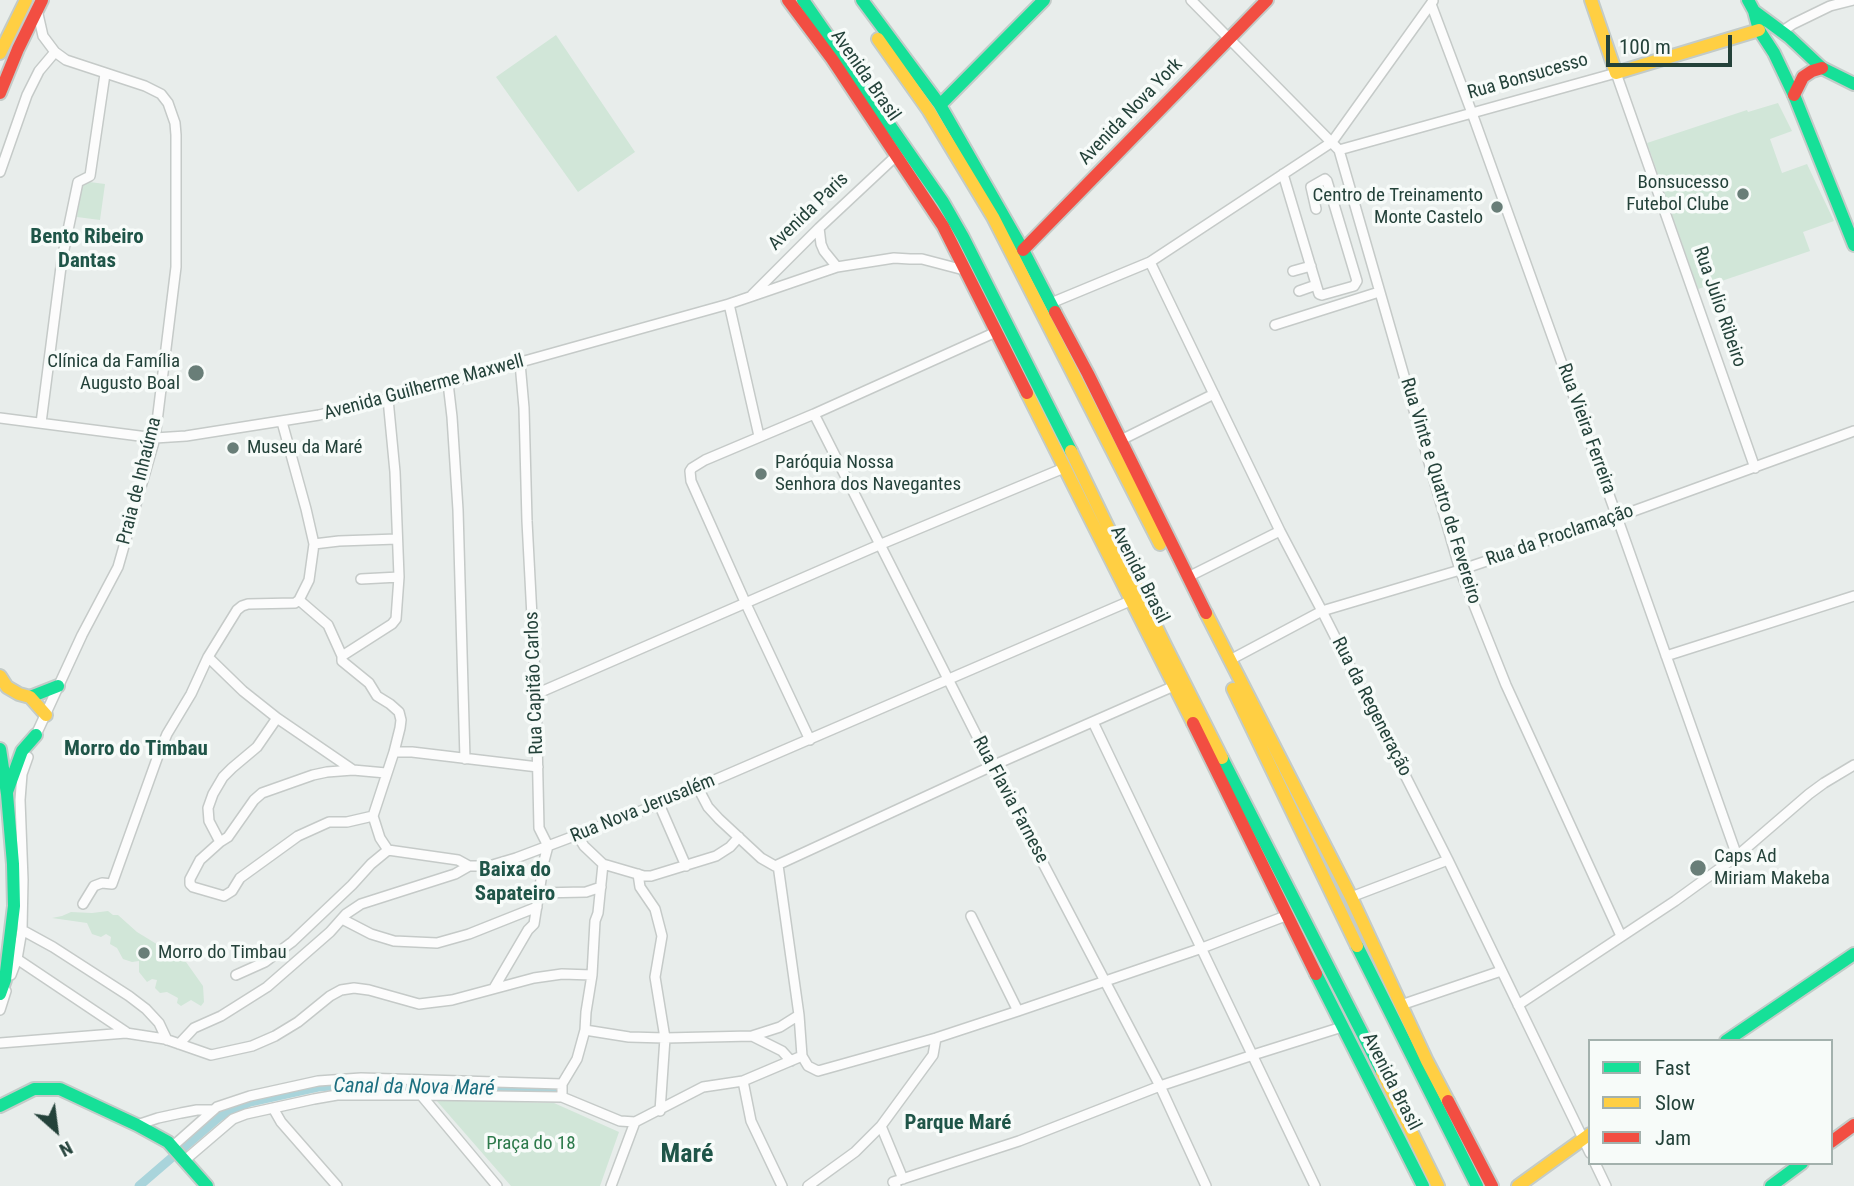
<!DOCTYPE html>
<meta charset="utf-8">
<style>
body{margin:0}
#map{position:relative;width:1854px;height:1186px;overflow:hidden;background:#e8edeb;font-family:"Roboto Condensed",sans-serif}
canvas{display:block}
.legend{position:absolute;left:1588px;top:1039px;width:245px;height:126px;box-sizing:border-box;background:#f7fbf9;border:2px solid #a3b1ad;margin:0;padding:9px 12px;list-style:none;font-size:21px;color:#24423a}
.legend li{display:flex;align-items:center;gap:14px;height:35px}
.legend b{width:35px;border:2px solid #a3b1ad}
.north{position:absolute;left:21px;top:1095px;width:70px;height:70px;-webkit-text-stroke:5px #f7fbf9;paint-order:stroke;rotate:152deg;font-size:19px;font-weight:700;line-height:28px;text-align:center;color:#24423a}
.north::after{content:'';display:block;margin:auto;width:24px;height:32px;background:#24423a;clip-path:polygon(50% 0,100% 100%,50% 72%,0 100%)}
.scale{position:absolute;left:1606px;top:35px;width:126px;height:32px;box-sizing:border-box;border:4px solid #24423a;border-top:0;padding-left:9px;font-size:21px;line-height:24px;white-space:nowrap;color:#24423a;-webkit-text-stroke:5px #f7fbf9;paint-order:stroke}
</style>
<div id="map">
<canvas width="1854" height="1186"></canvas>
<ul class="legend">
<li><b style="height:9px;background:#16e098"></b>Fast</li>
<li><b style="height:9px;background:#ffcf43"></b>Slow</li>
<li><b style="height:9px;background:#f24e42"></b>Jam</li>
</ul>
<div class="north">N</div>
<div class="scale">100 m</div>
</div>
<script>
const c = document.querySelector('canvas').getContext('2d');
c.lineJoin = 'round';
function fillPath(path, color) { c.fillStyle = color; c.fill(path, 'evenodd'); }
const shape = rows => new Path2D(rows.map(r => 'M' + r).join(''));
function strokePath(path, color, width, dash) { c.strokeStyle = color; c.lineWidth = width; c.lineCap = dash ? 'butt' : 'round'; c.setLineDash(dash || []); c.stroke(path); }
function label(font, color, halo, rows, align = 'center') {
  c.font = font + ' "Roboto Condensed",sans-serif'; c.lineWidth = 7; c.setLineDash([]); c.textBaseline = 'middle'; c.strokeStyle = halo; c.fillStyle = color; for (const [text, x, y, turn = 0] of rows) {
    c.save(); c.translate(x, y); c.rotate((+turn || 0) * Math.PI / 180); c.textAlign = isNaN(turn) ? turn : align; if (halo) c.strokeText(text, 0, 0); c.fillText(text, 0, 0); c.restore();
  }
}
const green = shape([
 [556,35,635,152,578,192,496,77],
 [1778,103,1792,131,1770,139,1782,173,1807,164,1834,221,1803,232,1810,251,1698,289,1647,143,1747,110,1748,112],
 [82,181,105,184,100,220,77,217],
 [108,911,113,915,118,915,137,932,186,962,203,986,204,1002,201,1006,191,1000,181,1006,177,1003,178,998,167,992,160,993,155,988,157,980,152,979,147,982,139,972,139,961,132,962,123,959,117,948,110,944,111,937,106,934,101,937,92,934,87,923,52,918,62,916,71,912,92,913],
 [436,1100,554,1103,619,1132,600,1186,511,1186]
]);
const canal = shape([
 [139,1186,219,1117,250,1102,318,1087,356,1084,552,1091]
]);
const street = shape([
 [1191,0,1339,150,1460,570,1506,685,1621,936],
 [1431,4,1472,113,1617,517,1737,856],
 [1781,32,1793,24,1830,6,1853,0],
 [1339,150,1616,73,1755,468],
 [0,172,27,95,39,71,55,52],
 [1283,174,1319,294,1322,295,1354,286,1357,281,1327,181,1325,179,1311,187,1316,209],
 [819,228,821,244,824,251,837,267],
 [1150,262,1280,531,1322,611,1448,860,1590,1153],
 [1293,271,1311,266],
 [1299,291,1316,285],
 [752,295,819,228,896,156],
 [1051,303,1150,262,1332,142,1433,1],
 [729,304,759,436],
 [1275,325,1379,292],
 [448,383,452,417,458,510,465,759],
 [814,414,992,766,1160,1086,1206,1186],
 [0,418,155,438,186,436,319,415,388,399,729,304,837,267,894,258,910,259,922,259,964,270],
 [41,423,62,259,78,182,90,176,105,74],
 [1121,440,1214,394],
 [314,544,339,541,397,539],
 [1188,577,1280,531],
 [361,579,399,577],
 [299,600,328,625,342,656,342,661,369,683,377,696,390,704,399,712,401,720,400,728,394,752],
 [342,656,392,624,396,619,399,577,395,472,388,399],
 [1666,656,1854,596],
 [208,657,243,691,277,718,353,770,386,773],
 [1230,660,1322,611,1460,570,1617,517,1854,431],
 [536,694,879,545,1064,468],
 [1093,722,1315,1186],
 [35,737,82,635,118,567,155,438,176,267,176,135,175,123,168,103,161,94,145,86,66,60,55,52,43,36,38,14],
 [810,740,746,604,691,481,690,471,692,468,705,460,814,414,996,332],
 [353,770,327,772,313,775,262,793,254,800,228,837,220,842,200,860,190,879,190,884,193,887,224,896,232,891,240,878,298,836,329,822,347,822,373,816],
 [698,788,708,807,719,819,761,858,775,866,992,766,1174,686],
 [659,804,686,866],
 [578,836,584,846,603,864,644,876,651,876,716,856,730,847,739,837],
 [220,842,209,821,208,808,213,794,223,777,232,768,257,747,277,718],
 [388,850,380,838,373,816,394,752,412,752,538,767],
 [388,850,458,860,469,866],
 [778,865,799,1015,802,1056,808,1066,818,1071,936,1038,1018,1011,1202,948,1288,915],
 [638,874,640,887,655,909,662,936,655,977,665,1038,660,1111],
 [538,893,586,892,601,887],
 [1351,897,1448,860],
 [83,904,94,886,102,883,112,884,159,753,167,734,191,694,208,657,237,610,242,606,248,604,295,603,299,600,309,580,314,544,306,509,282,422],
 [971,916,1018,1011],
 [342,919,371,934,394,941,437,943,469,934,537,907],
 [22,930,53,947,129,996,146,1009,159,1023,167,1040],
 [17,959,126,1032],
 [11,975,17,959,22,930,23,880,20,800,22,774,28,757],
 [236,975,265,962,292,942,352,885,371,864,388,850],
 [494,988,528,930,534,924,544,861,548,846,539,828,536,694,527,521,524,408,520,363],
 [1401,1005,1501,971],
 [1518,1005,1675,901,1737,856,1809,794,1824,783,1854,765],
 [0,1010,6,991],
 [585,1030,629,1037,665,1038,752,1036,780,1027,799,1015],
 [752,1036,782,1051,791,1061],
 [0,1043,126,1033,165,1039,211,1055,252,1046,275,1036,298,1022,330,996,341,990,354,988,369,990,419,1004,452,1000,534,978,562,974,592,975],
 [179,1044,194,1028,221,1016,267,987,330,932,346,914,361,904,455,874,469,866,489,866,516,858,659,804,1130,601],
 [743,1081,751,1121,782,1186],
 [562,1084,577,1059,585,1030,586,1012,592,975,595,921,598,913,603,864],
 [421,1095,497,1186],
 [273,1108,281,1122,337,1186],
 [137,1125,158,1118,181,1113,197,1110,213,1110],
 [881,1126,903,1179],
 [173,1146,217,1107,250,1096,318,1081,361,1078,562,1084,562,1097],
 [185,1160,233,1119,246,1114,314,1099,337,1095,421,1095,562,1097,620,1121,635,1122,703,1087,743,1081,802,1056],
 [1595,1163,1606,1186],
 [611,1186,635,1122],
 [808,1186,855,1152,881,1126,933,1055,936,1038],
 [896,1186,893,1182,1019,1141,1160,1086,1253,1055,1342,1027]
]);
const fast = shape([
 [803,0,943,202,963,237,1071,451],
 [862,0,940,105,1023,250,1055,312],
 [1748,0,1754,11,1789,37,1822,68,1854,84],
 [1754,11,1759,30,1774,53,1794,95,1854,245],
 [940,105,1044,0],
 [30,697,58,686],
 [0,749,7,794,13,864,14,906,5,980,0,994],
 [1222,758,1382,1072],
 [7,792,22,751,36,735],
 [1357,946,1477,1186],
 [1316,974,1423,1186],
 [1726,1041,1854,954],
 [0,1106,34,1089,60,1089,137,1125,168,1142,207,1186],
 [1771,1186,1802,1163]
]);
const slow = shape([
 [1591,0,1616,73,1759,30],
 [878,39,929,111,993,217,1160,544],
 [0,53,26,0],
 [1027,393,1193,723],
 [1071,451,1165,645,1222,758],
 [1206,613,1351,897,1427,1061,1448,1101],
 [0,676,7,687,19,694,30,697,46,715],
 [1233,689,1357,946],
 [1382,1072,1438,1186],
 [1518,1186,1590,1134]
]);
const jam = shape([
 [788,0,832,59,943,226,1027,393],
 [0,93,18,49,42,0],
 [1794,95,1803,77,1812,71,1822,68],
 [1023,250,1267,0],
 [1055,312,1088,374,1206,613],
 [1193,723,1316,974],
 [1448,1101,1492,1186],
 [1831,1142,1854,1125]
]);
const markers = [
 [1743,194,7,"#697e78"],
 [1497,207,7,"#697e78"],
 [196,373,9,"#697e78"],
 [233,448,7,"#697e78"],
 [761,474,7,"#697e78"],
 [1698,868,9,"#697e78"],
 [144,953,7,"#697e78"]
];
const streetNames = [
 ["Avenida Brasil",865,76,55],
 ["Rua Bonsucesso",1528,77,-16],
 ["Avenida Nova York",1131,112,-46],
 ["Avenida Paris",809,212,-44],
 ["Rua Julio Ribeiro",1719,307,71],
 ["Avenida Guilherme Maxwell",424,388,-15],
 ["Rua Vieira Ferreira",1586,429,70],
 ["Praia de Inhaúma",140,481,-76],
 ["Rua Vinte e Quatro de Fevereiro",1440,491,73],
 ["Rua da Proclamação",1560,536,-19],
 ["Avenida Brasil",1139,575,63],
 ["Rua Capitão Carlos",535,683,-92],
 ["Rua da Regeneração",1371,707,63],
 ["Rua Flavia Farnese",1010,800,62],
 ["Rua Nova Jerusalém",643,809,-22],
 ["Avenida Brasil",1391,1082,63]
];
const poiNames = [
 ["Bonsucesso",1729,183,"right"],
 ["Futebol Clube",1729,205,"right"],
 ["Centro de Treinamento",1483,196,"right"],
 ["Monte Castelo",1483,218,"right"],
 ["Clínica da Família",180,362,"right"],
 ["Augusto Boal",180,384,"right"],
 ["Museu da Maré",247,448],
 ["Paróquia Nossa",775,463],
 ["Senhora dos Navegantes",775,485],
 ["Caps Ad",1714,857],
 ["Miriam Makeba",1714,879],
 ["Morro do Timbau",158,953]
];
const parkNames = [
 ["Praça do 18",531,1144]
];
const neighbourhoodNames = [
 ["Bento Ribeiro",87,238],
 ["Dantas",87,262],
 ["Morro do Timbau",136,750],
 ["Baixa do",515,871],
 ["Sapateiro",515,895],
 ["Parque Maré",958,1124]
];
const waterNames = [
 ["Canal da Nova Maré",414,1088,1]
];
const districtNames = [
 ["Maré",687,1155]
];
fillPath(green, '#d1e6d8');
strokePath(canal, '#a9d4db', 9);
strokePath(street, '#c5cac8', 12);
strokePath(fast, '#c3cbc8', 16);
strokePath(slow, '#c3cbc8', 16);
strokePath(jam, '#c3cbc8', 16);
strokePath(street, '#fcfcfc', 9);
strokePath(fast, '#16e098', 12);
strokePath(slow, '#ffcf43', 12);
strokePath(jam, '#f24e42', 12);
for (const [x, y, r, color] of markers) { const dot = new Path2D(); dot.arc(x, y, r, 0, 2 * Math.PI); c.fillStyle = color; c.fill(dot); strokePath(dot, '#f7fbf9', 2.5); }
label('19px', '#24423a', '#f7fbf9', streetNames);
label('19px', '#24423a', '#f7fbf9', poiNames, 'left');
label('19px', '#2d7a4b', '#f7fbf9', parkNames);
label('bold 21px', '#1f5548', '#f7fbf9', neighbourhoodNames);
label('italic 21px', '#1c6f80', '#f7fbf9', waterNames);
label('bold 26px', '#1f5548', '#f7fbf9', districtNames);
</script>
